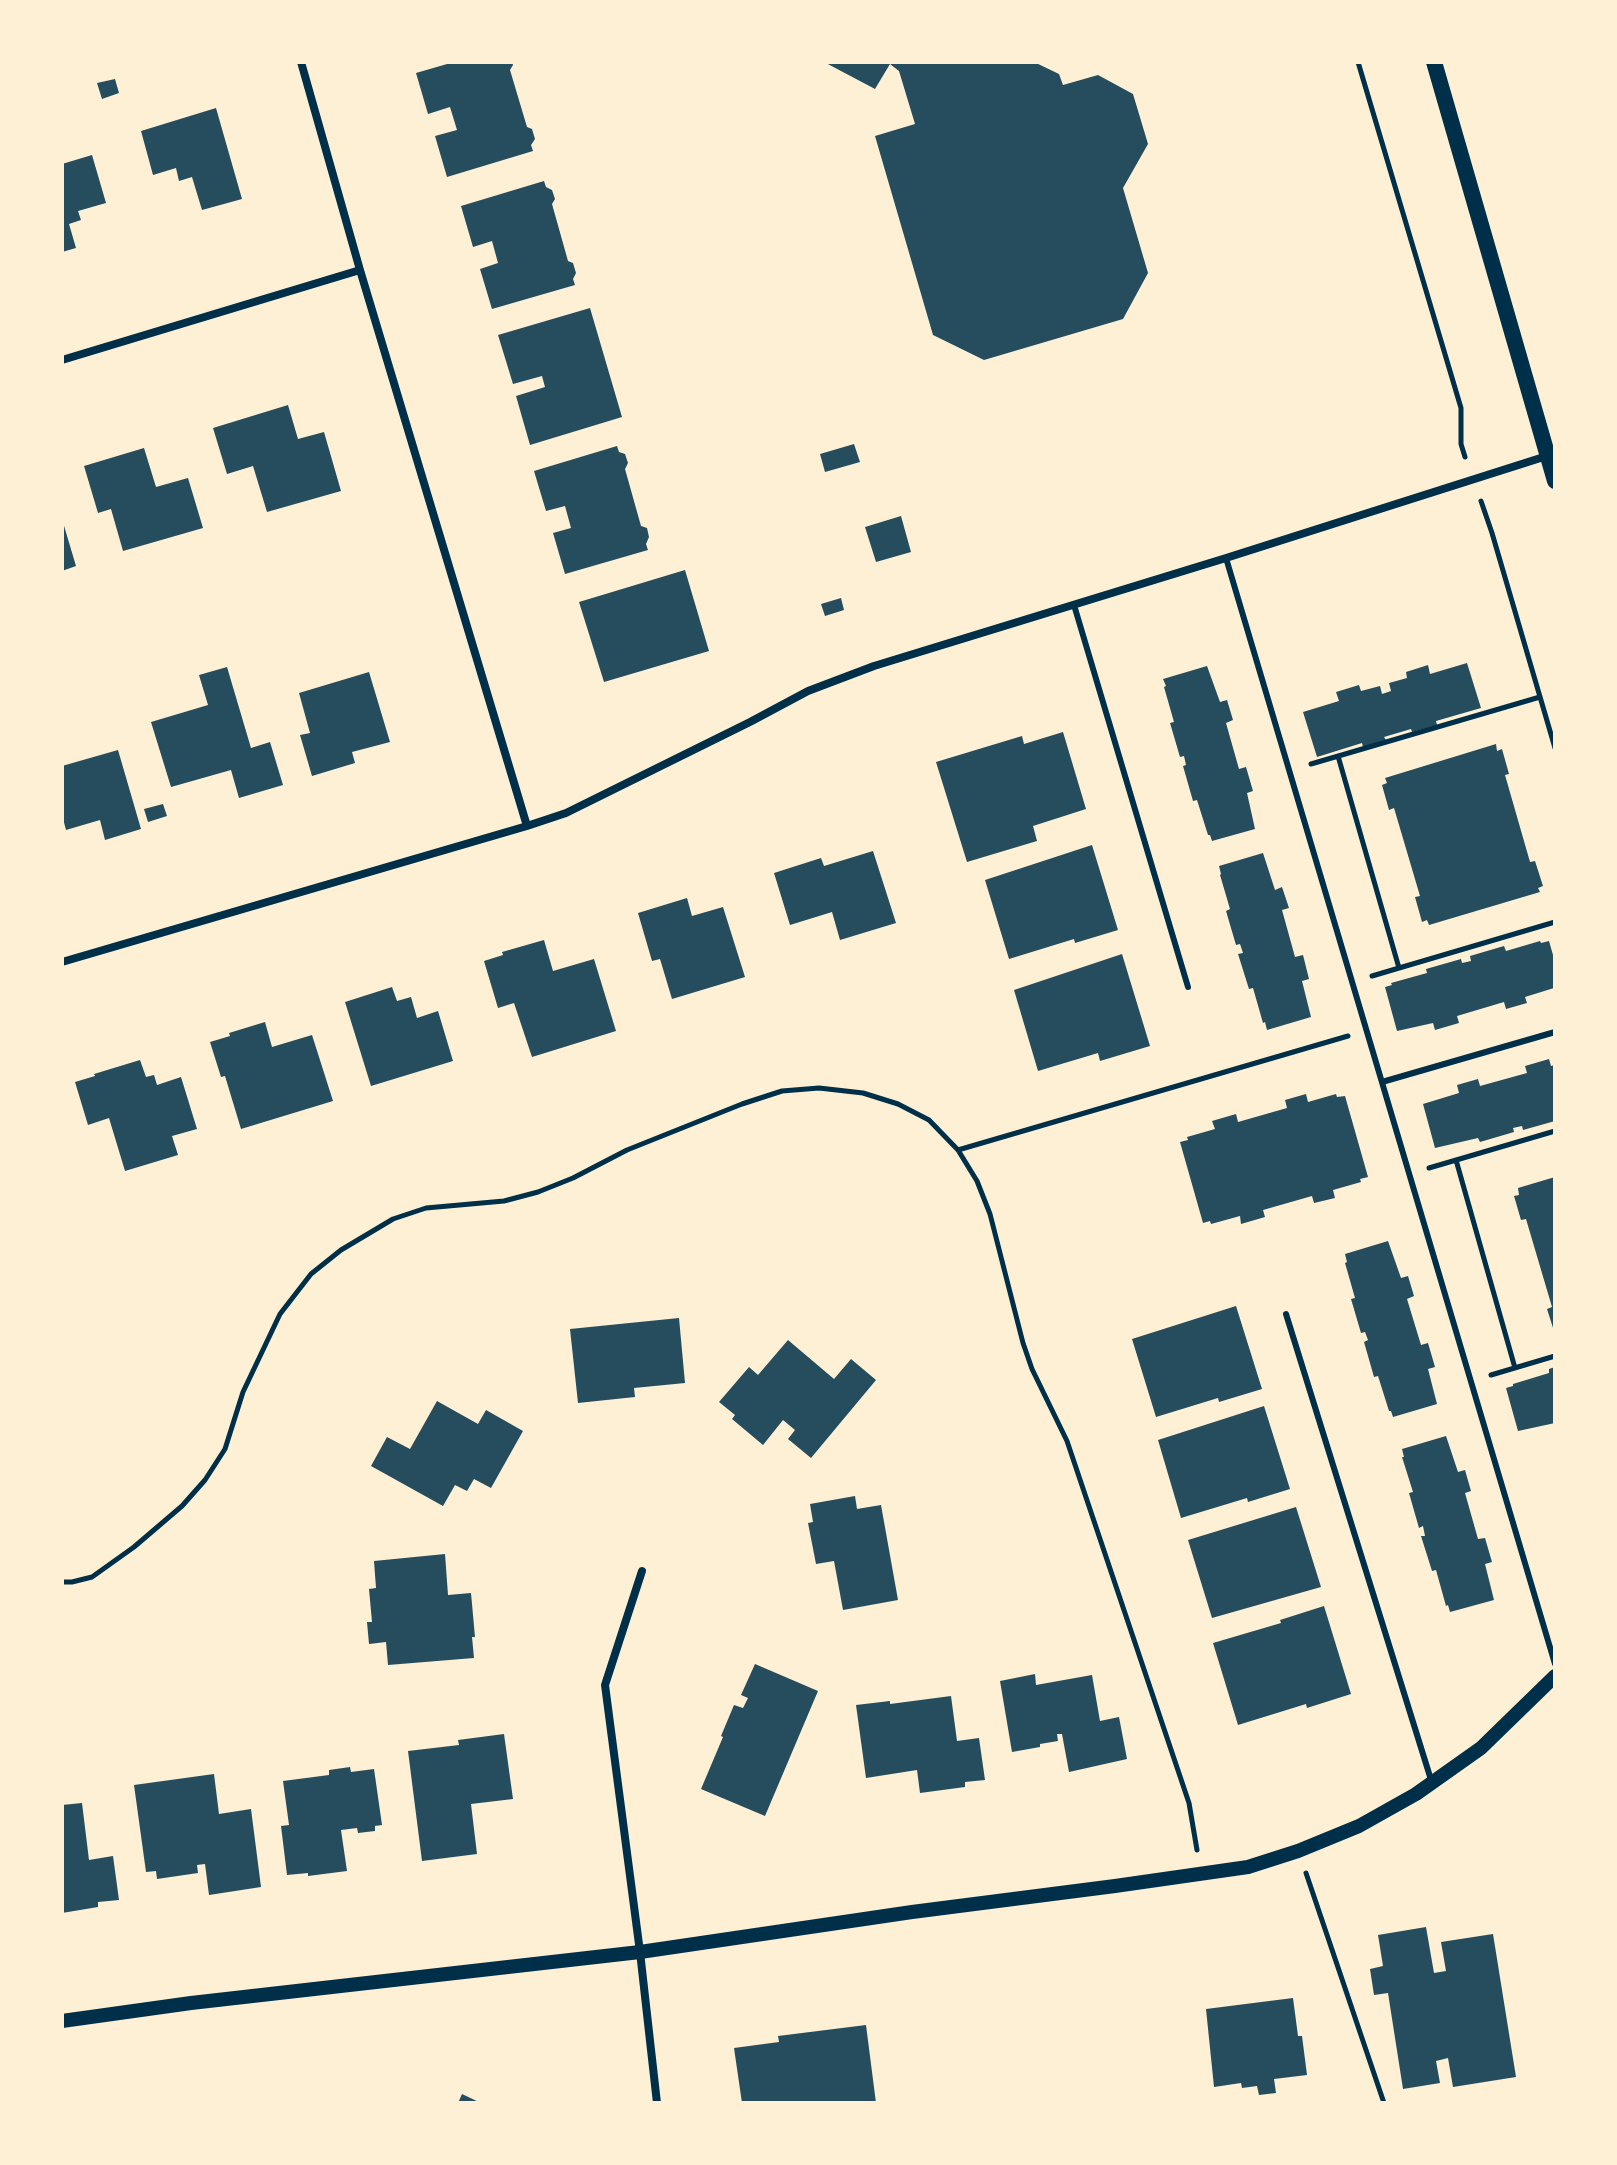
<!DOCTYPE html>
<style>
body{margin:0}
#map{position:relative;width:1617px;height:2165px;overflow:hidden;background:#fdf0d5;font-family:Signika,sans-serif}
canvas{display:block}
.frame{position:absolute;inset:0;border:64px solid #fdf0d5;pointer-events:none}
</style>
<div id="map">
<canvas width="1617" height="2165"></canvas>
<div class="frame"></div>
</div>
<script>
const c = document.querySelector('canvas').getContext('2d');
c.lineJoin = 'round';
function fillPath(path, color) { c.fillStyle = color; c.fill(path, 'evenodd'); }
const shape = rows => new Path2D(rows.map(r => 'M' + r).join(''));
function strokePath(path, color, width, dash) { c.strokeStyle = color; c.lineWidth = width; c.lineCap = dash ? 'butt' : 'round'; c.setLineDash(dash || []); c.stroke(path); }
const building = shape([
 [454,62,512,62,513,65,510,70,527,127,532,129,535,139,531,145,533,151,447,177,435,136,457,130,450,107,428,114,416,73],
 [824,62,1034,62,1059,74,1063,85,1098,75,1133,94,1148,144,1123,188,1148,273,1123,319,984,360,933,335,875,136,915,124,899,71,890,64,875,89],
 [115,79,119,93,102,99,97,83],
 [216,108,242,199,202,210,192,177,179,181,176,168,153,175,141,131],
 [92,155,106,203,78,211,81,220,69,224,76,248,62,252,62,164],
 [544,181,546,187,552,190,555,199,552,204,568,261,573,263,576,273,573,279,575,285,492,309,480,269,498,263,492,241,473,247,461,206],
 [590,308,622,417,530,445,516,396,545,387,542,376,513,384,498,335],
 [288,405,298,439,324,432,341,491,267,512,253,466,227,474,213,428],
 [854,444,860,462,825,472,820,454],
 [617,446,619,452,625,454,628,463,625,469,641,526,647,528,649,537,646,544,648,550,565,574,553,533,571,528,565,506,546,511,534,471],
 [144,448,156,487,188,478,203,528,123,551,111,509,98,513,84,466],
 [901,516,911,552,876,562,865,527],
 [62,519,76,566,62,571],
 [685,570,709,651,604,682,579,602],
 [841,598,844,610,825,616,821,604],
 [1467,663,1481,708,1436,721,1437,725,1412,732,1411,729,1384,737,1386,740,1363,747,1362,743,1317,757,1303,712,1339,701,1336,692,1359,685,1361,691,1380,686,1382,694,1391,691,1389,683,1407,678,1406,672,1428,665,1430,674],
 [1207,666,1220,702,1227,700,1233,720,1226,723,1239,769,1246,767,1253,791,1247,793,1255,829,1212,841,1210,835,1208,835,1197,800,1193,801,1183,766,1186,765,1184,756,1180,757,1170,723,1174,722,1164,687,1166,686,1163,679],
 [227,667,251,748,270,742,283,785,239,798,231,770,171,787,151,722,208,705,199,675],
 [369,672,390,742,352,752,355,763,312,776,300,735,310,733,299,693],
 [1063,732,1086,809,1033,826,1037,841,967,862,936,762,1022,736,1024,744],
 [1496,744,1497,751,1502,749,1509,774,1505,775,1530,862,1535,861,1543,886,1538,888,1540,892,1429,925,1427,920,1422,922,1415,897,1420,896,1394,808,1389,810,1382,785,1387,783,1385,778],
 [118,750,141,829,105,840,100,820,66,830,62,815,62,766],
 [163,804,167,816,148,822,144,809],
 [1092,845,1118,930,1075,943,1074,939,1009,959,985,880],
 [873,851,896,923,840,940,832,912,790,925,774,873,821,858,824,866],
 [1263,853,1275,890,1282,887,1289,908,1282,910,1295,957,1303,955,1309,979,1302,981,1311,1017,1267,1030,1265,1022,1263,1023,1253,988,1249,989,1238,954,1243,953,1240,944,1236,945,1226,911,1230,909,1220,875,1221,874,1219,866],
 [687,898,692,916,723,907,745,977,672,999,660,959,652,961,638,913],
 [544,940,553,971,594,959,616,1031,532,1057,514,1003,498,1008,484,961,503,955,502,952],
 [1540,941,1541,943,1549,941,1555,962,1554,988,1525,997,1527,1003,1506,1009,1504,1002,1457,1016,1459,1023,1435,1030,1433,1023,1397,1031,1385,987,1392,985,1391,983,1427,973,1426,969,1461,959,1462,963,1471,961,1470,956,1504,946,1506,951],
 [1122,954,1150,1046,1100,1061,1098,1053,1038,1071,1014,990],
 [392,987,397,1001,411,997,417,1018,438,1011,453,1061,371,1086,345,1002],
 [265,1022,272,1047,312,1035,333,1101,241,1129,225,1076,221,1077,210,1042,230,1036,229,1033],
 [1549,1059,1551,1066,1555,1065,1555,1121,1523,1130,1522,1126,1513,1128,1514,1132,1480,1142,1478,1138,1435,1148,1423,1104,1459,1093,1457,1085,1478,1079,1480,1086,1527,1073,1525,1066],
 [140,1060,146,1077,154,1075,157,1085,181,1077,197,1129,172,1136,178,1155,125,1171,109,1118,88,1125,75,1082,95,1076,94,1074],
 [1306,1094,1308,1102,1336,1094,1337,1097,1345,1096,1368,1177,1360,1179,1361,1182,1333,1190,1335,1198,1314,1203,1312,1196,1263,1210,1265,1217,1241,1224,1240,1216,1211,1224,1210,1221,1203,1223,1180,1142,1188,1140,1187,1137,1215,1129,1212,1121,1236,1114,1238,1122,1287,1108,1285,1100],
 [1555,1177,1555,1331,1554,1331,1547,1309,1552,1307,1526,1219,1521,1220,1514,1196,1519,1195,1518,1188],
 [1388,1241,1401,1278,1408,1276,1414,1296,1407,1299,1421,1345,1428,1343,1435,1367,1428,1369,1437,1404,1393,1417,1391,1411,1389,1411,1378,1376,1374,1377,1364,1342,1368,1340,1365,1332,1361,1333,1351,1299,1355,1298,1345,1263,1347,1262,1345,1254],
 [1236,1306,1262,1389,1219,1402,1218,1398,1156,1417,1132,1339],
 [679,1318,685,1383,634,1388,635,1397,578,1403,570,1329],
 [788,1340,834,1379,851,1359,876,1380,811,1458,788,1439,795,1430,783,1420,763,1445,732,1419,735,1415,719,1402,749,1367,758,1375],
 [1555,1367,1555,1423,1518,1431,1506,1388,1513,1386,1513,1384,1549,1373,1549,1369],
 [437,1401,478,1424,486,1410,523,1431,491,1488,474,1479,467,1491,455,1485,443,1506,371,1466,387,1437,410,1449],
 [1264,1406,1290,1489,1248,1502,1247,1498,1181,1518,1158,1440],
 [1446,1436,1458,1472,1465,1470,1471,1491,1465,1493,1478,1539,1485,1538,1492,1562,1485,1564,1494,1600,1450,1612,1448,1605,1446,1606,1436,1570,1432,1571,1421,1536,1425,1536,1423,1526,1419,1528,1409,1493,1413,1492,1402,1457,1404,1457,1402,1449],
 [855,1496,857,1509,881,1505,898,1600,843,1610,834,1561,816,1564,808,1523,813,1522,810,1504],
 [1296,1507,1321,1587,1212,1618,1188,1540],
 [445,1554,448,1595,471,1593,475,1637,472,1637,474,1658,388,1665,386,1642,369,1644,367,1622,372,1622,369,1589,376,1588,374,1561],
 [1324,1606,1351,1694,1307,1708,1306,1704,1238,1725,1213,1643,1281,1623,1280,1620],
 [755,1664,818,1691,765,1816,701,1789,723,1737,721,1736,734,1705,743,1708,748,1698,741,1695],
 [1035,1674,1036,1685,1092,1675,1100,1721,1119,1717,1127,1759,1069,1772,1062,1734,1057,1734,1058,1741,1040,1744,1040,1747,1012,1752,1000,1681],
 [951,1696,957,1741,979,1738,985,1780,965,1782,965,1787,920,1793,917,1770,866,1778,856,1705,890,1701,890,1704],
 [504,1734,513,1799,471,1804,477,1854,422,1861,408,1751,459,1745,458,1740],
 [350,1767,351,1772,374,1769,382,1825,375,1826,375,1831,358,1833,357,1828,341,1830,347,1871,308,1876,308,1873,287,1875,281,1826,289,1825,283,1781,329,1775,329,1770],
 [214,1774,219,1814,251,1809,261,1887,209,1895,205,1864,197,1865,198,1873,157,1879,156,1871,146,1872,134,1785],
 [82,1803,89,1860,113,1856,119,1900,98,1902,98,1907,62,1913,62,1805],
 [1426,1927,1434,1973,1446,1971,1441,1942,1493,1934,1516,2077,1453,2087,1448,2058,1436,2061,1440,2083,1403,2089,1388,1993,1374,1995,1370,1969,1383,1966,1378,1935],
 [1293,1998,1298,2036,1302,2036,1307,2075,1274,2079,1276,2093,1259,2095,1257,2086,1242,2088,1241,2083,1214,2087,1206,2009],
 [866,2025,876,2103,742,2103,734,2048,779,2042,778,2036],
 [462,2094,481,2103,458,2103]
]);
const path = shape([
 [1358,62,1461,408,1461,444,1465,457],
 [1481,501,1492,533,1555,748],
 [1338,756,1399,968],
 [1311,764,1540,697],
 [1372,976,1555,922],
 [958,1150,1348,1036],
 [1456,1160,1515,1368],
 [1429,1168,1555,1131],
 [1491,1375,1555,1356],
 [62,1582,72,1582,92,1577,134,1547,182,1506,205,1480,225,1449,243,1392,280,1314,311,1274,341,1250,393,1219,426,1208,504,1201,538,1192,573,1178,627,1150,742,1104,782,1091,819,1088,863,1093,898,1104,929,1120,958,1150,977,1181,990,1214,1023,1343,1032,1369,1067,1441,1189,1803,1197,1850],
 [1306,1873,1384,2103]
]);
const service = shape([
 [1226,558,1555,1664],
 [1074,605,1188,987],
 [1382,1082,1555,1032],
 [1286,1314,1432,1783]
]);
const minor = shape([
 [301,62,360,270,527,826],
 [62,360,360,270],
 [62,962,527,826,566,813,750,722,808,691,874,666,1226,558,1550,455],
 [642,1571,605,1685,640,1952,657,2103]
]);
const tertiary = shape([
 [62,2021,191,2003,640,1952,912,1912,1115,1886,1248,1867,1298,1851,1359,1826,1416,1794,1481,1748,1555,1676]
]);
const secondary = shape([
 [1434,62,1555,481]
]);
fillPath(building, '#264d5e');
strokePath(path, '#003049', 5);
strokePath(service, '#003049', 6);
strokePath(minor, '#003049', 8);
strokePath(tertiary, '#003049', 14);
strokePath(secondary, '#003049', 16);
</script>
